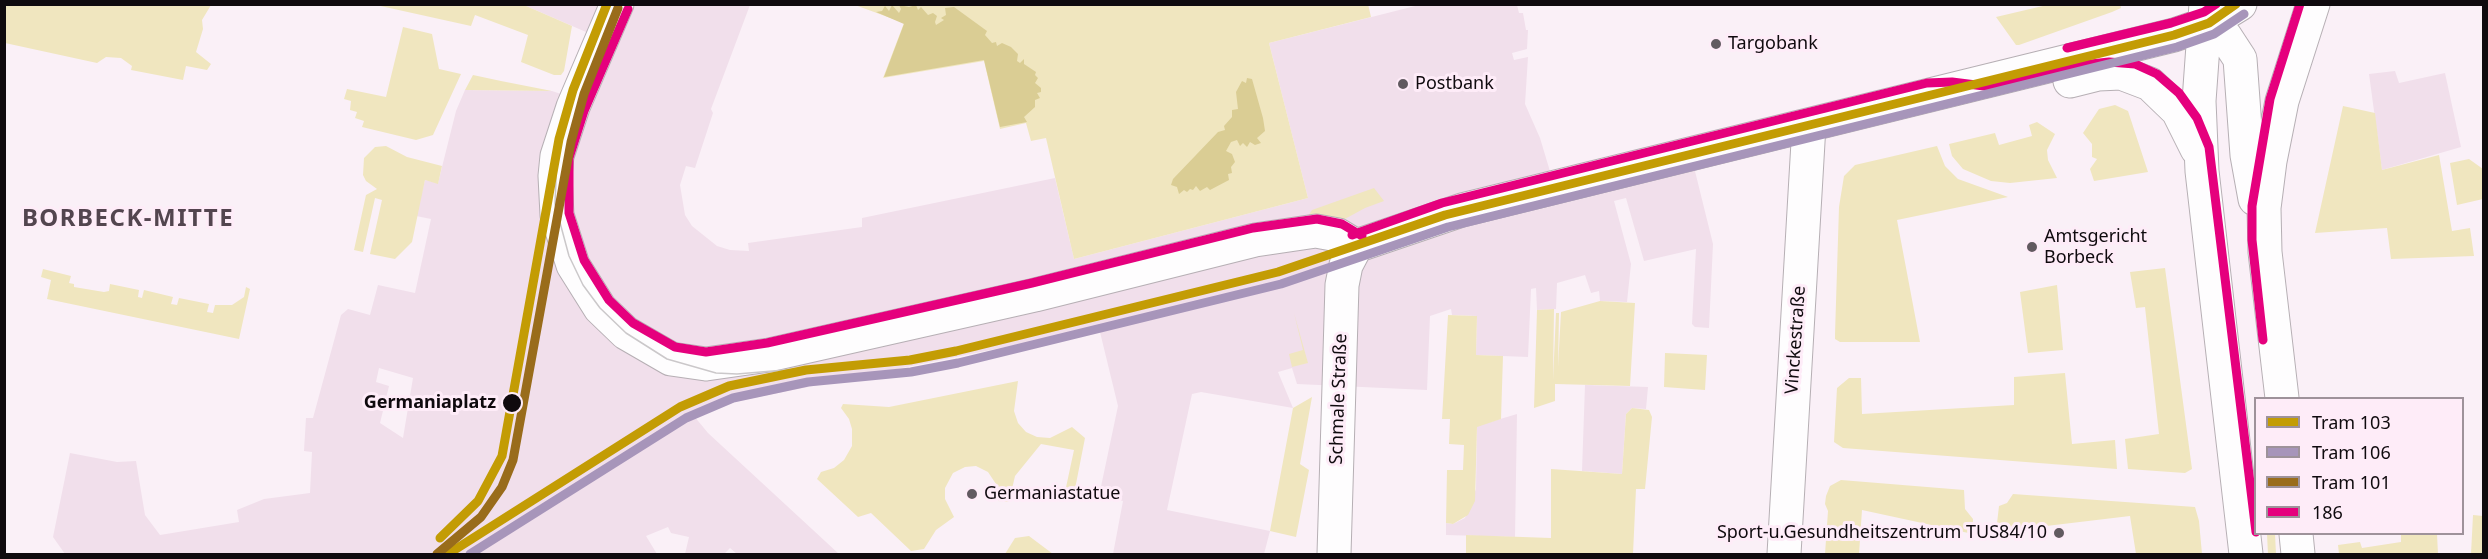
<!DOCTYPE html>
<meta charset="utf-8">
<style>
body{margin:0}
#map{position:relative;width:2488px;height:559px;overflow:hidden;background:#faf0f7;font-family:"Noto Sans",sans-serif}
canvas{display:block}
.frame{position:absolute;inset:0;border:6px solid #0f0a0e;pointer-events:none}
.legend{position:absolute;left:2254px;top:397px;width:210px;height:138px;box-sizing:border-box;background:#feecf8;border:2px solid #9e929a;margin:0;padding:8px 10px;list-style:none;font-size:18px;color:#0f0a0e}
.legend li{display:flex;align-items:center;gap:12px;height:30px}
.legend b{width:30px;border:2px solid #9e929a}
</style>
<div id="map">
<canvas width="2488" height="559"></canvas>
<div class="frame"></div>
<ul class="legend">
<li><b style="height:8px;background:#c39c04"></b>Tram 103</li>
<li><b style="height:8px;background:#a795ba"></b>Tram 106</li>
<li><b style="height:8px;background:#996c1b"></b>Tram 101</li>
<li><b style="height:8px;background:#e5007d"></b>186</li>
</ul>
</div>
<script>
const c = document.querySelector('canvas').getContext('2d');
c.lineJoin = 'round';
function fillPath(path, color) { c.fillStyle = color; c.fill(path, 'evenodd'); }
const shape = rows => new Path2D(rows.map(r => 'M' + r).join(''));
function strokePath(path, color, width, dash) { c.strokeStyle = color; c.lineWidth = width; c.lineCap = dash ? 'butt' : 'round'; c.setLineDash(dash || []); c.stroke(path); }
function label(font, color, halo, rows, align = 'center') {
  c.font = font + ' "Noto Sans",sans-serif'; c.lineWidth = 6; c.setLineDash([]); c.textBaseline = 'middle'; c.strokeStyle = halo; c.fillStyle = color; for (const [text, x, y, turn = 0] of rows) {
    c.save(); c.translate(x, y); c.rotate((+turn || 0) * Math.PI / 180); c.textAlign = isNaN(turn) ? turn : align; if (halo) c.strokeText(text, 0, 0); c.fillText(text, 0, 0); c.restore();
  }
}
const built = shape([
 [1423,4,1517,5,1519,13,1523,13,1526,30,1528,30,1527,49,1512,53,1514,60,1528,57,1525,104,1540,138,1555,188,1691,155,1713,244,1709,328,1695,327,1692,324,1696,249,1644,261,1626,198,1614,201,1631,264,1627,302,1600,301,1599,291,1591,293,1585,275,1557,283,1556,309,1537,310,1536,288,1531,289,1528,357,1476,355,1477,316,1452,315,1451,309,1430,316,1427,390,1297,384,1292,368,1278,372,1293,408,1201,392,1192,394,1167,510,1270,531,1264,554,1113,554,1123,501,1099,496,1118,406,1099,328,729,403,694,416,708,433,839,554,737,554,730,548,724,554,685,554,689,537,671,533,668,527,646,536,657,554,65,554,53,537,70,453,117,462,136,461,145,515,160,535,239,522,237,510,264,499,310,493,312,452,304,451,306,418,313,418,341,315,348,309,370,315,378,285,415,293,431,219,416,216,425,180,438,183,456,111,465,90,552,91,576,99,602,39,524,5,750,5,711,109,713,113,695,168,686,166,680,185,685,215,692,226,717,246,730,250,749,251,748,243,862,227,862,218,1055,178,1074,259,1308,198,1269,43],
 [379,368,413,378,403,438,380,423,389,386,376,382],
 [2395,71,2399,83,2445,73,2461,147,2382,170,2369,74],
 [1585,385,1648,387,1646,409,1632,408,1626,414,1622,474,1582,471],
 [1517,414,1515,537,1446,535,1446,523,1453,524,1465,518,1476,489,1477,426]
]);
const green = shape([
 [5,4,211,5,202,20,203,29,196,52,211,64,207,70,186,66,183,80,131,70,132,66,121,58,106,57,97,63,5,43],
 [1368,4,1371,17,1269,43,1308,198,1074,259,1046,138,1031,141,1026,123,1000,129,984,61,883,78,904,23,855,5],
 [2120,4,2121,8,2112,12,2019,45,2016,45,1996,17,2047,5],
 [376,5,524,5,572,26,564,71,561,75,554,75,521,62,528,35,475,15,471,26],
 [403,27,432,34,439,69,461,74,433,135,416,140,362,127,364,121,355,118,357,112,350,110,351,101,344,99,347,89,386,97],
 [473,75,501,81,552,91,465,90],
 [2115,105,2128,111,2148,172,2094,181,2090,169,2097,159,2092,157,2092,144,2083,133,2099,109],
 [2343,106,2375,113,2382,170,2439,155,2452,231,2470,228,2474,256,2391,259,2387,228,2315,233],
 [2037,122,2055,134,2047,150,2048,160,2057,178,2010,183,1991,181,1963,169,1952,156,1949,144,1995,133,1999,145,2032,136,2029,125],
 [386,146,407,157,442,166,438,184,425,180,412,242,395,259,370,254,382,200,375,198,363,252,354,250,366,195,377,189,366,181,363,175,364,158,375,147],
 [1937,146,1945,166,1958,179,2008,197,1897,220,1920,342,1840,342,1835,339,1835,334,1839,207,1844,176,1855,165],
 [2469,159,2483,169,2483,199,2457,205,2450,163],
 [1374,188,1384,201,1365,208,1343,220,1305,221,1312,210],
 [2165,268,2192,469,2185,473,2128,469,2125,439,2159,434,2145,307,2136,308,2130,272],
 [43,269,71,276,69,283,74,284,74,287,104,292,109,291,110,284,139,290,138,297,142,298,144,290,173,297,171,304,177,305,179,298,209,304,207,312,213,313,215,305,232,305,244,297,246,287,250,289,239,339,47,299,51,280,41,277],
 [2057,285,2063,350,2028,353,2020,292],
 [1600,301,1635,303,1630,386,1555,384,1555,401,1534,408,1537,310,1554,309,1553,380,1556,313,1559,313,1558,367,1561,312],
 [1294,313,1308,363,1292,367,1289,354,1303,350],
 [1448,315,1477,316,1476,355,1503,356,1501,419,1477,427,1475,501,1468,515,1453,524,1446,523,1447,470,1463,470,1464,445,1449,444,1450,419,1442,419],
 [1665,353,1707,355,1705,390,1664,387],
 [2065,373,2072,444,2115,440,2117,469,1843,448,1834,442,1837,388,1849,378,1861,378,1862,414,2014,405,2014,377],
 [1018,381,1014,411,1018,423,1026,432,1037,437,1050,438,1072,427,1085,438,1074,494,1065,492,1074,450,1041,444,1015,476,1009,502,998,501,998,487,988,472,976,466,965,467,953,473,945,488,945,499,954,517,936,530,924,549,911,551,871,513,858,517,817,479,821,472,834,468,844,460,852,446,852,429,849,419,841,408,843,404,889,407],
 [1312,397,1300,464,1309,470,1296,537,1270,531,1293,408],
 [1632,408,1649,410,1652,417,1645,489,1636,489,1633,554,1466,554,1466,535,1551,538,1551,469,1622,474,1626,414],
 [1841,480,1964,490,1965,509,1973,519,1973,534,1862,510,1859,554,1825,554,1828,511,1825,504,1826,496,1830,486],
 [2013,494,2195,507,2199,521,2202,554,2136,554,2130,516,1996,532,1999,506,2007,503],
 [2473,515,2483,516,2483,554,2471,554],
 [2267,534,2275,534,2276,554,2268,554],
 [2401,534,2437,534,2438,554,2339,554,2338,545,2360,542,2362,548,2401,542],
 [1029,536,1053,554,1005,554,1015,538]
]);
const forest = shape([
 [892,5,899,13,901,9,899,5,909,7,916,5,918,10,921,7,928,15,933,13,937,16,935,22,936,25,944,20,941,18,946,15,945,8,954,7,987,31,985,35,992,43,996,42,997,46,1002,43,1011,47,1018,54,1017,61,1020,63,1024,59,1024,64,1036,72,1035,75,1038,78,1035,83,1041,88,1041,92,1037,93,1040,98,1035,100,1035,107,1024,117,1027,122,1000,127,984,60,884,77,904,24,876,12,882,11,885,6,889,11],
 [1247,78,1252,79,1263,118,1265,131,1257,138,1261,143,1255,145,1250,142,1247,147,1243,143,1240,146,1237,140,1231,142,1226,151,1232,154,1235,162,1231,167,1232,173,1228,174,1229,180,1210,190,1207,187,1200,191,1196,186,1193,190,1190,189,1187,192,1184,190,1179,194,1177,187,1171,185,1173,179,1218,132,1225,130,1224,126,1232,117,1232,110,1238,109,1236,92,1242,81,1246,83]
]);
const minor = shape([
 [617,4,573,107,557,156,555,176,557,215,573,265,600,308,626,333,671,359,706,364,769,355,1035,295,1255,240,1316,231,1338,235,1356,246],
 [2206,4,2199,101,2202,171,2246,554],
 [2203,25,2225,36,2240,59,2247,155,2255,199],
 [2070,81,2098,74,2121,73,2150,84,2178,111,2197,149],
 [1356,246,1462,210,2174,35,2209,23,2240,4],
 [2282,398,2265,252,2264,208,2270,161,2282,101,2313,4],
 [2296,534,2298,554],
 [1334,554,1342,285,1346,265,1356,246],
 [1784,554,1809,125]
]);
const tram = shape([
 [557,156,555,204,569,256,583,285,600,308,626,333,667,359,716,373,737,374,832,366]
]);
const bus1 = shape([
 [628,9,584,111,569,158,569,213,584,260,609,300,633,323,675,347,706,352,767,343,1032,283,1253,228,1317,219,1342,224,1362,236],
 [2067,48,2171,23,2204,12,2216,4],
 [1352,235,1442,203,1927,83,1952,82,1992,87,2082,65,2109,62,2135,64,2157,74,2179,93,2197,118,2209,147,2256,532],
 [2263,340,2252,240,2252,206,2270,99,2300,4]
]);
const tram1 = shape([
 [440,538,478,501,502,456,559,139,573,90,607,4],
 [448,554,680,407,729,386,806,370,910,360,956,351,1278,272,1445,215,2174,35,2209,23,2236,4]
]);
const tram2 = shape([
 [470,554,686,418,733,398,808,382,911,372,958,363,1281,284,1448,227,2177,47,2214,34,2244,14]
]);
const tram3 = shape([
 [437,554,481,517,502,487,513,460,571,142,584,94,618,8]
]);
const markers = [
 [1716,44,6,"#615a60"],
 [1403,84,6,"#615a60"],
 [2032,247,6,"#615a60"],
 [512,403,10,"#0f0a0e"],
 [972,494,6,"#615a60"],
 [2059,533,6,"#615a60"]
];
const poiNames = [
 ["Targobank",1728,44],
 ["Postbank",1415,84],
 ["Amtsgericht",2044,237],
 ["Borbeck",2044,258],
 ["Germaniastatue",984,494],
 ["Sport-u.Gesundheitszentrum TUS84/10",2047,533,"right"]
];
const streetNames = [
 ["Vinckestraße",1796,340,-86],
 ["Schmale Straße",1339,399,-88]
];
const stopNames = [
 ["Germaniaplatz",496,403]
];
const districtNames = [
 ["BORBECK-MITTE",128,219]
];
fillPath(built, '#f1dfeb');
fillPath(green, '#f0e6bf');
fillPath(forest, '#dacd94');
strokePath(minor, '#b6afb4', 35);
strokePath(minor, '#fefdfe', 33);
strokePath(tram, '#cbc8ca', 1.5);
strokePath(bus1, '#e5007d', 9);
strokePath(tram1, '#c39c04', 9);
strokePath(tram2, '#a795ba', 9);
strokePath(tram3, '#996c1b', 9);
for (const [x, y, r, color] of markers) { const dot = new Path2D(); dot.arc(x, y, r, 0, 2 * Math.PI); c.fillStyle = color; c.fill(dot); strokePath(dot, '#feecf8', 2); }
label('18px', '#0f0a0e', '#feecf8', poiNames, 'left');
label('18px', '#0f0a0e', '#feecf8', streetNames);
label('bold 18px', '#0f0a0e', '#feecf8', stopNames, 'right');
c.letterSpacing = '1.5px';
label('bold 24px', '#53454f', '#feecf8', districtNames);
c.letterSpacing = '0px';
</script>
